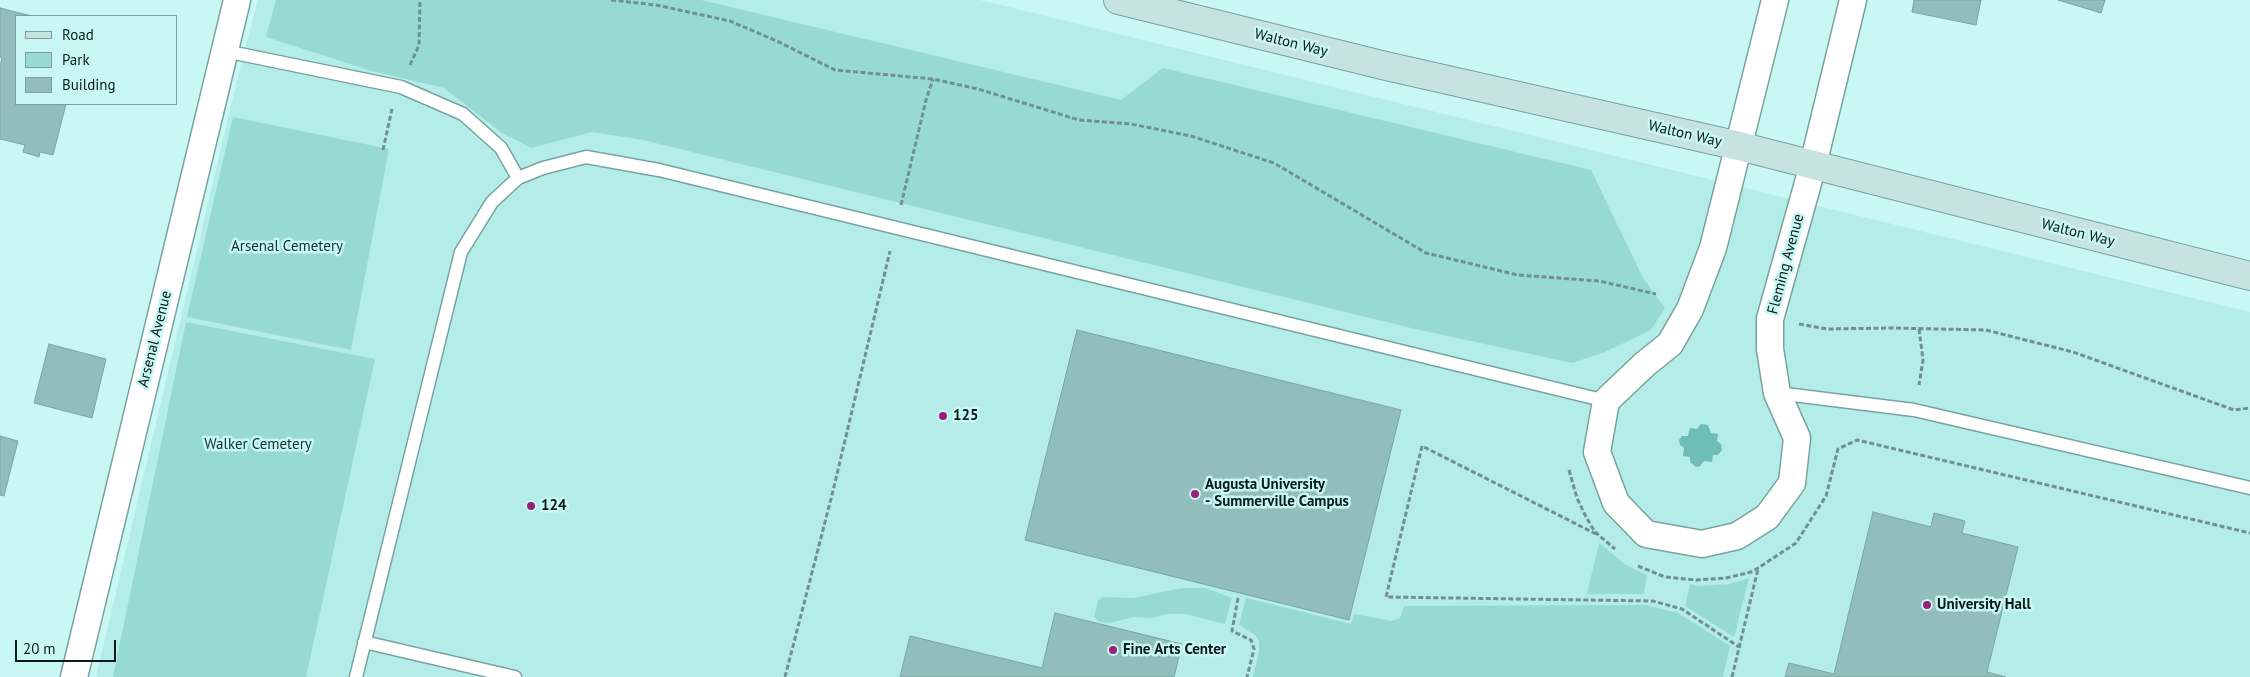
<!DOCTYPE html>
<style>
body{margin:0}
#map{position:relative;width:2250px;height:677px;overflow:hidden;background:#c9f7f3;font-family:"PT Sans",sans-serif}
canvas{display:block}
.legend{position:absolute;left:15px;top:15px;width:162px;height:90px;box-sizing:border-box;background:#c9f7f3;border:1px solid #7c9f9c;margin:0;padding:6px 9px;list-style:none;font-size:15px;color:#091b1a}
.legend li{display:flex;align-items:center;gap:10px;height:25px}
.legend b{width:25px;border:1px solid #7c9f9c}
.scale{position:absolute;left:15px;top:640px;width:101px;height:22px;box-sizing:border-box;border:2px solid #091b1a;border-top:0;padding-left:6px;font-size:15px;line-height:18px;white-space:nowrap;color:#091b1a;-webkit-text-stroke:4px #c9f7f3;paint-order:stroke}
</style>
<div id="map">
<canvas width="2250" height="677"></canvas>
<ul class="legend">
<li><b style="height:6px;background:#c6e2e1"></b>Road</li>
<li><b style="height:14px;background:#97dad4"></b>Park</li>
<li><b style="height:14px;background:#91beba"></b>Building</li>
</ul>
<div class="scale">20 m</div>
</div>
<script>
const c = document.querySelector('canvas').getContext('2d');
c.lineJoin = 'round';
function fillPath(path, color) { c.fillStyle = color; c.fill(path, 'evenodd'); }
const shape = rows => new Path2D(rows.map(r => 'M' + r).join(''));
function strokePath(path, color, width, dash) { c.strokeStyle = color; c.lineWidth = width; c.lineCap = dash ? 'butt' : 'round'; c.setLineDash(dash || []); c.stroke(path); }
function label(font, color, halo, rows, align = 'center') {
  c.font = font + ' "PT Sans",sans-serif'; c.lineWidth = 5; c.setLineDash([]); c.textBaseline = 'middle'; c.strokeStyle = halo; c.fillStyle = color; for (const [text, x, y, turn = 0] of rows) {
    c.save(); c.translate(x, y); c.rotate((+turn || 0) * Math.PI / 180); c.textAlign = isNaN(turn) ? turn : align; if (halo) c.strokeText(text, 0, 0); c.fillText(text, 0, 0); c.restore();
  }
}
const built = shape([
 [258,0,980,0,2250,312,2250,677,96,677,241,64]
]);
const green = shape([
 [276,0,701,0,1121,100,1163,68,1591,170,1643,278,1665,308,1651,330,1605,352,1572,363,1411,328,643,140,592,132,531,148,502,133,444,88,372,71,266,37],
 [233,117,389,149,351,350,187,317],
 [186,322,375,359,306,677,113,677],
 [1599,543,1626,565,1647,575,1644,594,1587,594],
 [1749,578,1734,637,1685,606,1690,584,1698,586,1729,584],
 [1182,588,1206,588,1232,598,1225,624,1186,614,1166,614,1153,618,1134,617,1110,623,1100,622,1094,617,1098,601,1102,597,1133,598],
 [1246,598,1351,624,1354,614,1392,621,1400,618,1404,606,1646,605,1678,613,1730,646,1723,677,1253,677,1259,652,1259,641,1255,635,1239,625]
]);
const water = shape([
 [1701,424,1708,425,1711,433,1718,434,1717,441,1721,444,1722,450,1718,455,1713,455,1712,462,1704,461,1700,466,1696,467,1690,462,1690,457,1683,456,1684,448,1680,445,1679,440,1682,436,1688,436,1690,428,1697,429]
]);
const building = shape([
 [1914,0,1981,0,1976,25,1912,12,1914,0],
 [2058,0,2105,0,2101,13,2058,0],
 [0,8,32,16,16,16,16,104,66,104,53,155,40,152,39,157,23,152,25,145,0,139,0,66,2,58,0,57,0,8],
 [1077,330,1401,410,1349,620,1025,540,1077,330],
 [49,344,106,359,92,418,34,403,49,344],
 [0,436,18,441,4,496,0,495,0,436],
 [1873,512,1931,527,1934,513,1965,521,1962,533,2018,547,1987,672,2006,677,1785,677,1789,663,1834,674,1873,512],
 [1055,613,1182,644,1174,677,900,677,910,636,1042,668,1055,613]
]);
const path = shape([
 [611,0,656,5,730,21,779,42,835,70,933,79,978,89,1079,120,1131,124,1191,136,1274,163,1426,253,1518,275,1599,281,1656,294],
 [410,65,419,45,420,0],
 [383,150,392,109],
 [901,205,926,100,933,79],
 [1799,324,1827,329,1891,328,1986,330,2073,352,2234,410,2250,408],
 [1919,329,1923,360,1919,385],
 [1569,470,1577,498,1586,517,1595,532,1615,549],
 [1596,534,1422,446,1386,597,1653,601,1682,609,1739,647],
 [1638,566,1665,577,1696,580,1726,578,1751,572,1758,568,1796,543,1826,496,1838,449,1857,440,2250,533],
 [1238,598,1232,631,1251,640,1254,649,1247,677],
 [785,677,832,495,890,251],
 [1732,677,1758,569]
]);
const service = shape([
 [225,51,401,87,463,114,501,148,518,178],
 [1777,393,1914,410,2250,488],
 [364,642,515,677],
 [356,677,461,252,492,202,518,178,543,168,586,157,659,170,1606,401]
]);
const minor = shape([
 [1775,0,1713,248,1690,309,1670,344,1645,364,1606,401,1597,452,1616,503,1646,534,1702,544,1737,536,1767,517,1792,483,1797,438,1777,393,1770,349,1770,319,1813,165,1853,0],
 [74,677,237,0]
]);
const secondary = shape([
 [1118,0,1386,66,1739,146,2250,276]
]);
const markers = [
 [943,416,5,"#97207c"],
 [1195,494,5,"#97207c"],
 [531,506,5,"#97207c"],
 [1927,605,5,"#97207c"],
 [1113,650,5,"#97207c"]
];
const streetNames = [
 ["Walton Way",1291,43,14],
 ["Walton Way",1685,134,13],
 ["Walton Way",2078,233,14],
 ["Fleming Avenue",1786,264,-75],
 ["Arsenal Avenue",155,339,-76]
];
const parkNames = [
 ["Arsenal Cemetery",287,247],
 ["Walker Cemetery",258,445]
];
const poiNames = [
 ["125",953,416],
 ["Augusta University",1205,485],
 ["- Summerville Campus",1205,502],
 ["124",541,506],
 ["University Hall",1937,605],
 ["Fine Arts Center",1123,650]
];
fillPath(built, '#b4ece7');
fillPath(green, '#97dad4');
fillPath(water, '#6fbdb7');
fillPath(building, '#91beba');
strokePath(building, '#7ba7a3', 1);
strokePath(service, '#78a4a0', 15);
strokePath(minor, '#78a4a0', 29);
strokePath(secondary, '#78a4a0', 30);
strokePath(path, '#70918f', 3, [5, 2.5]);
strokePath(service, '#fff', 12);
strokePath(minor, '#fff', 26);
strokePath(secondary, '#c6e2e1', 28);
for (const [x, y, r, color] of markers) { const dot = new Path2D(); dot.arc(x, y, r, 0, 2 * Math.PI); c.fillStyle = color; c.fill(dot); strokePath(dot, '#c9f7f3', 2); }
label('15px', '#091b1a', '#c9f7f3', streetNames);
label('15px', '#0c3331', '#c9f7f3', parkNames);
label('bold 15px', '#091b1a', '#c9f7f3', poiNames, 'left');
</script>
